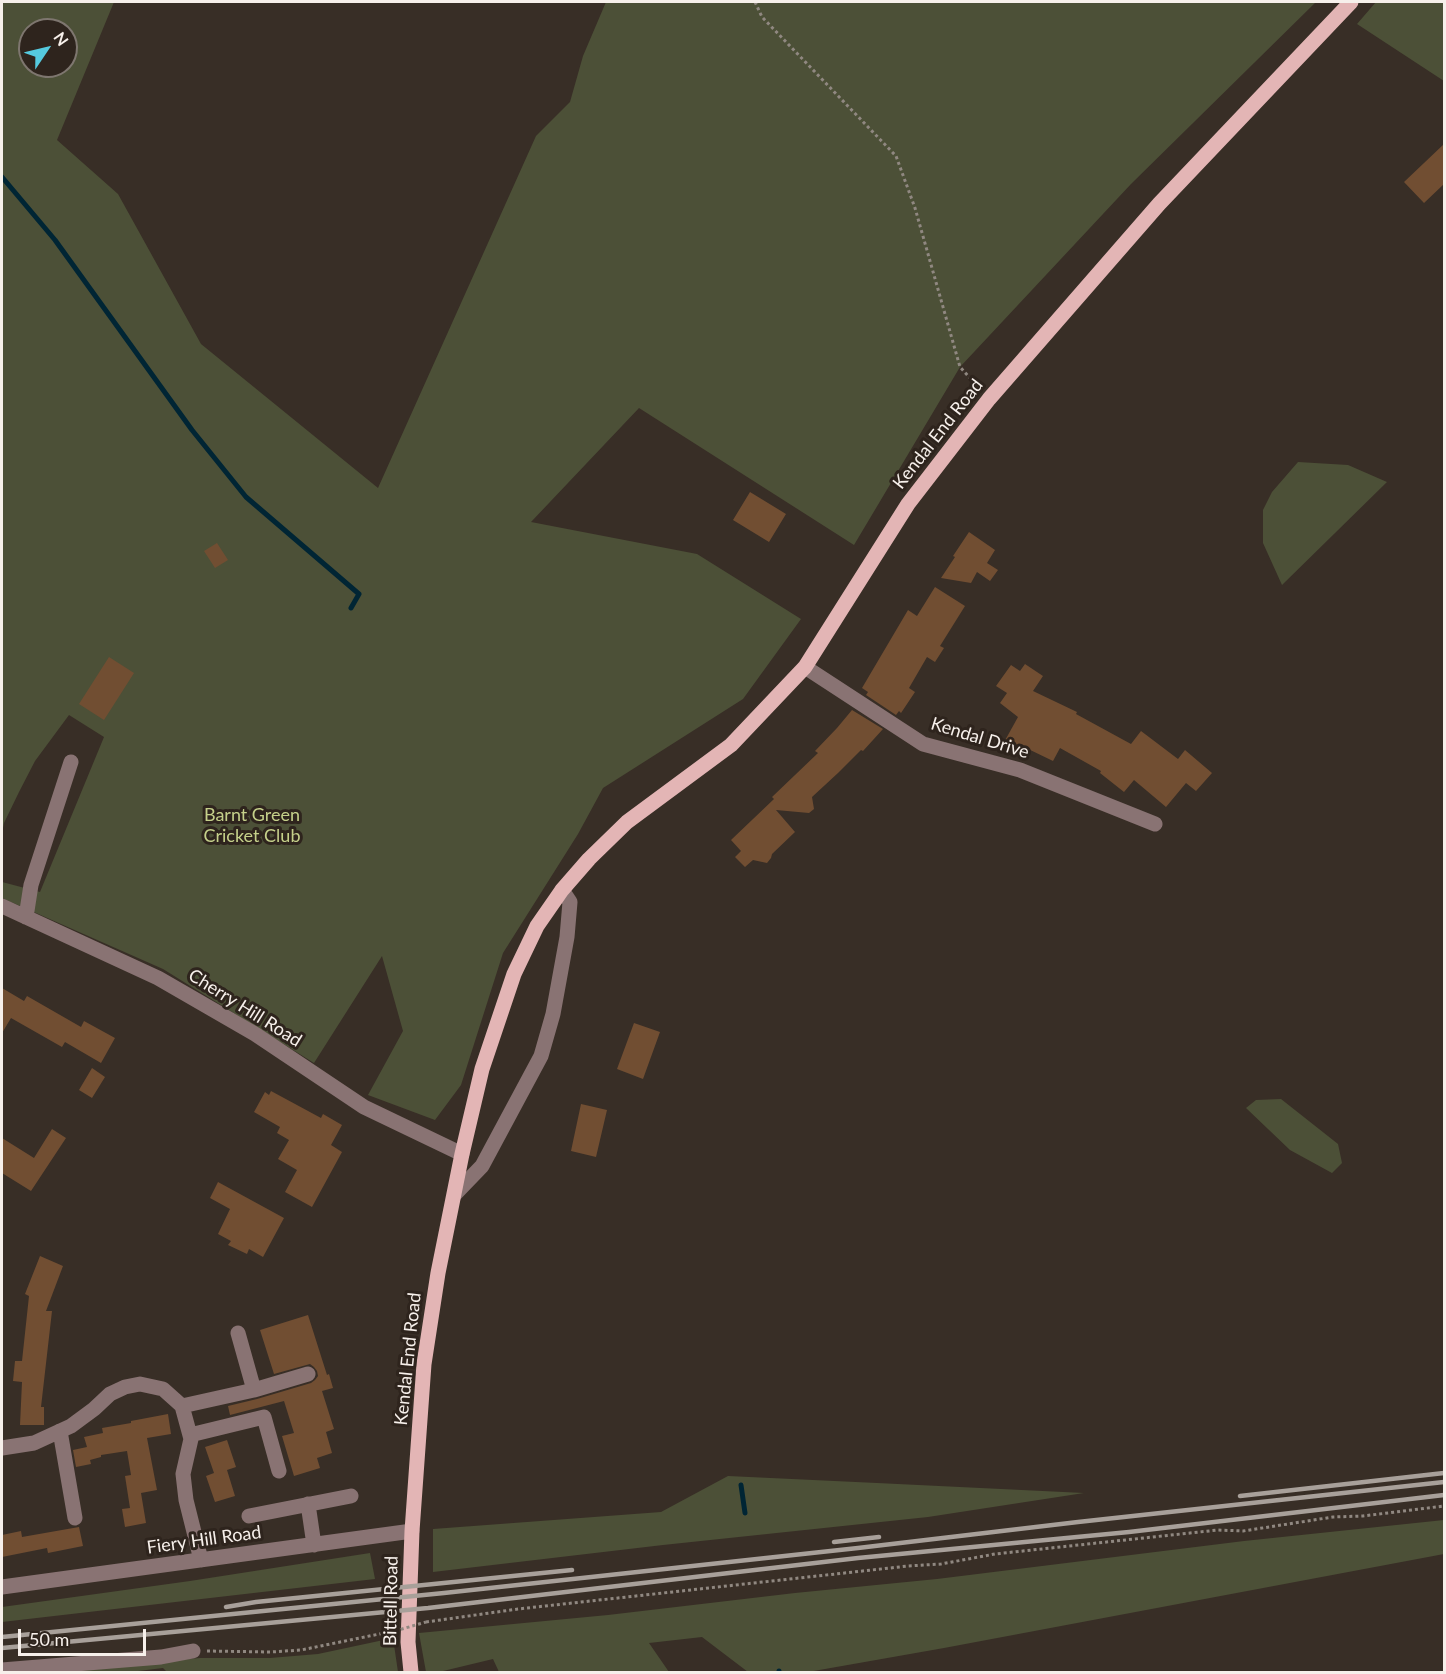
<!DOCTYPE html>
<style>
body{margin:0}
#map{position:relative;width:1446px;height:1674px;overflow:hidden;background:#382e26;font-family:Lato,sans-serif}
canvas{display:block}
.frame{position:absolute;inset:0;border:3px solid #f7f0eb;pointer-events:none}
.north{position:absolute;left:18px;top:18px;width:60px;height:60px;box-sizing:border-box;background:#2e241d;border:2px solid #7e766f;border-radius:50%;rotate:55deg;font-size:16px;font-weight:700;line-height:24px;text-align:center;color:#f7f0eb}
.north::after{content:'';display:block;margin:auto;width:21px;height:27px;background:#55cadf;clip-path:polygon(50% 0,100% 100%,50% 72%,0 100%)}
.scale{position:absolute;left:18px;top:1629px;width:128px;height:27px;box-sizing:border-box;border:3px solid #f7f0eb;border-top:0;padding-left:8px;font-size:18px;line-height:21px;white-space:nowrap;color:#f7f0eb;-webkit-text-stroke:4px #2e241d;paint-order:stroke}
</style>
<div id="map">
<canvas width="1446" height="1674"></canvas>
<div class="frame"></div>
<div class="north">N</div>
<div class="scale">50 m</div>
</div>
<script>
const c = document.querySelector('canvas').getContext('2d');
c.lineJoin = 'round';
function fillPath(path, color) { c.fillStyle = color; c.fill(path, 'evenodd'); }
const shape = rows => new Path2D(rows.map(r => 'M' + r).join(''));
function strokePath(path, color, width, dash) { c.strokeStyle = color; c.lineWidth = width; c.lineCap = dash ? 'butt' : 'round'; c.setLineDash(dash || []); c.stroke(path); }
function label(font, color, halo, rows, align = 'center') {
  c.font = font + ' Lato,sans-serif'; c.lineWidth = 6; c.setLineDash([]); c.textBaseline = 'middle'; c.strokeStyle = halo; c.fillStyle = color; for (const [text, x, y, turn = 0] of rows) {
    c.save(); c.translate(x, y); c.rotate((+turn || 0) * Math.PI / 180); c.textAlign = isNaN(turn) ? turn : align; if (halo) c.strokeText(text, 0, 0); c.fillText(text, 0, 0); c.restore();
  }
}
const green = shape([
 [2,2,114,2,57,140,118,194,201,344,378,488,536,136,570,102,583,56,606,2,1316,2,1131,184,960,367,854,545,639,408,531,522,697,554,801,619,743,699,603,788,578,834,503,953,461,1085,435,1120,368,1095,403,1031,382,956,314,1063,163,969,2,898,2,882,40,892,104,737,69,715,35,761,19,792,4,823,2,833],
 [30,30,66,30,66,66,30,66],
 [1376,2,1444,2,1444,81,1357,24],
 [1298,462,1348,465,1387,482,1282,585,1263,543,1263,510,1272,492],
 [1281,1099,1338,1144,1342,1163,1332,1173,1290,1150,1246,1108,1256,1100],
 [728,1476,877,1483,1084,1493,928,1517,663,1545,433,1572,433,1529,661,1512],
 [1444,1520,1444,1554,944,1648,808,1672,748,1672,702,1637,649,1643,669,1672,499,1672,493,1659,439,1672,426,1672,419,1633,608,1615,795,1593,937,1579,1244,1541],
 [370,1553,375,1579,2,1622,2,1607,190,1581],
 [393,1638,398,1672,167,1672,163,1668,130,1672,37,1672,200,1658,270,1658,318,1654]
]);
const stream = shape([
 [2,177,55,240,192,430,246,497,359,594,351,608],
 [741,1485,745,1513],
 [779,1671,779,1672]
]);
const building = shape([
 [1444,144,1444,184,1424,203,1404,182],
 [750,492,786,514,769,542,733,520],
 [969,532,995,550,987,563,998,570,990,581,977,572,971,583,941,578,955,557,953,556],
 [217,543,228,560,215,568,204,551],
 [935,587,965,606,940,646,944,648,935,662,927,657,909,688,915,692,901,713,899,711,896,715,866,695,868,692,862,688,908,610,917,616],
 [109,657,134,673,104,720,79,704],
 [1025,664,1043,676,1033,691,1077,712,1076,714,1131,744,1141,731,1178,759,1185,750,1212,773,1196,791,1186,783,1166,807,1134,780,1124,792,1100,773,1101,771,1060,748,1053,761,1022,746,1018,752,1003,744,1018,717,1000,703,1007,693,996,686,1011,665,1020,671],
 [852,710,883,729,863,751,861,750,838,773,812,797,814,809,809,813,776,810,795,832,772,854,771,858,767,863,753,860,745,867,735,857,741,851,731,840,774,799,772,797,818,753,815,751,837,728],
 [2,988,24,1001,27,996,81,1027,84,1021,115,1038,101,1063,65,1042,62,1047,11,1018,2,1033],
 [634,1023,660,1032,643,1079,617,1069],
 [92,1068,105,1077,92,1098,79,1090],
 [271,1091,321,1118,323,1114,342,1125,331,1145,342,1152,312,1207,285,1192,297,1170,278,1159,289,1140,277,1133,280,1127,254,1112,265,1092,269,1095],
 [581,1104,607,1110,596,1157,571,1151],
 [52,1129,66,1138,31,1191,2,1173,2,1138,34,1158],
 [218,1182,284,1218,263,1257,249,1249,247,1254,228,1245,231,1241,218,1234,230,1209,210,1198],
 [40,1256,63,1266,46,1311,52,1311,41,1407,44,1407,44,1425,20,1425,22,1382,13,1381,15,1361,22,1361,29,1296,25,1294],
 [308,1315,327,1375,329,1374,333,1388,322,1391,334,1429,326,1432,332,1453,317,1458,320,1468,294,1476,282,1436,294,1433,284,1401,230,1415,228,1406,257,1399,311,1383,315,1380,318,1376,317,1371,314,1367,310,1364,274,1374,260,1330],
 [168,1414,171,1434,147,1438,157,1490,141,1493,146,1523,125,1527,122,1509,130,1508,125,1476,131,1475,127,1451,101,1455,101,1457,90,1460,91,1464,76,1467,73,1450,87,1447,84,1437,103,1433,102,1428,131,1423,131,1421],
 [227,1440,236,1467,227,1470,235,1496,215,1502,206,1476,214,1473,205,1447],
 [79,1527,83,1546,48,1553,47,1548,2,1557,2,1535,21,1531,22,1537]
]);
const path = shape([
 [755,2,762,17,896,156,915,208,960,367,980,389],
 [426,1622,518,1609,908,1566,941,1564,995,1554,1218,1530,1243,1531,1333,1517,1363,1516,1444,1506],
 [207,1651,271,1652,301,1650,394,1631]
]);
const minor = shape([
 [805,667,923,744,1020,770,1155,824],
 [2,906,158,978,255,1034,364,1107,462,1154],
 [26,917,31,885,71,762],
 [455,1194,482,1166,541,1056,553,1014,567,937,570,902,562,890],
 [238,1333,254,1390],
 [182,1406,254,1390,308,1374],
 [60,1431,75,1518],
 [190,1435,264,1417,279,1471],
 [2,1448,34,1443,71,1426,94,1409,110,1394,125,1387,140,1384,163,1389,182,1406,191,1439,183,1474,186,1500,201,1560],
 [308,1504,314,1545],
 [249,1516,351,1496],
 [2,1587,412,1531],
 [2,1670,161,1657,193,1651]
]);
const major = shape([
 [411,1672,408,1642,412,1531,424,1364,438,1273,462,1154,482,1069,514,974,537,926,562,890,589,859,627,822,731,745,805,667,908,504,989,399,1159,204,1351,2]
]);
const rail = shape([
 [1240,1496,1444,1473],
 [834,1542,879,1537],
 [226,1607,256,1602,572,1570],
 [2,1637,444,1593,858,1548,1078,1522,1444,1482],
 [2,1648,428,1608,858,1558,1129,1532,1444,1495]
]);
const pathBridge = shape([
 [395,1631,426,1622]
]);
const streetNames = [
 ["Kendal End Road",938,434,-52],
 ["Kendal Drive",980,738,17],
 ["Cherry Hill Road",245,1008,32],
 ["Kendal End Road",408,1359,-84],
 ["Fiery Hill Road",204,1540,-8],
 ["Bittell Road",391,1601,-89]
];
const parkNames = [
 ["Barnt Green",252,815],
 ["Cricket Club",252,836]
];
fillPath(green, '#4c5037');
strokePath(stream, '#002534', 5);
fillPath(building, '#714e32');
strokePath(path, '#908881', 3, [3, 3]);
strokePath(minor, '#897373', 15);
strokePath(major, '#e3b5b5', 15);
strokePath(rail, '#a8a09a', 4.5);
strokePath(pathBridge, '#908881', 3, [3, 3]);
label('18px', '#f7f0eb', '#2e241d', streetNames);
label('18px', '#c5d08a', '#2e241d', parkNames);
</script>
